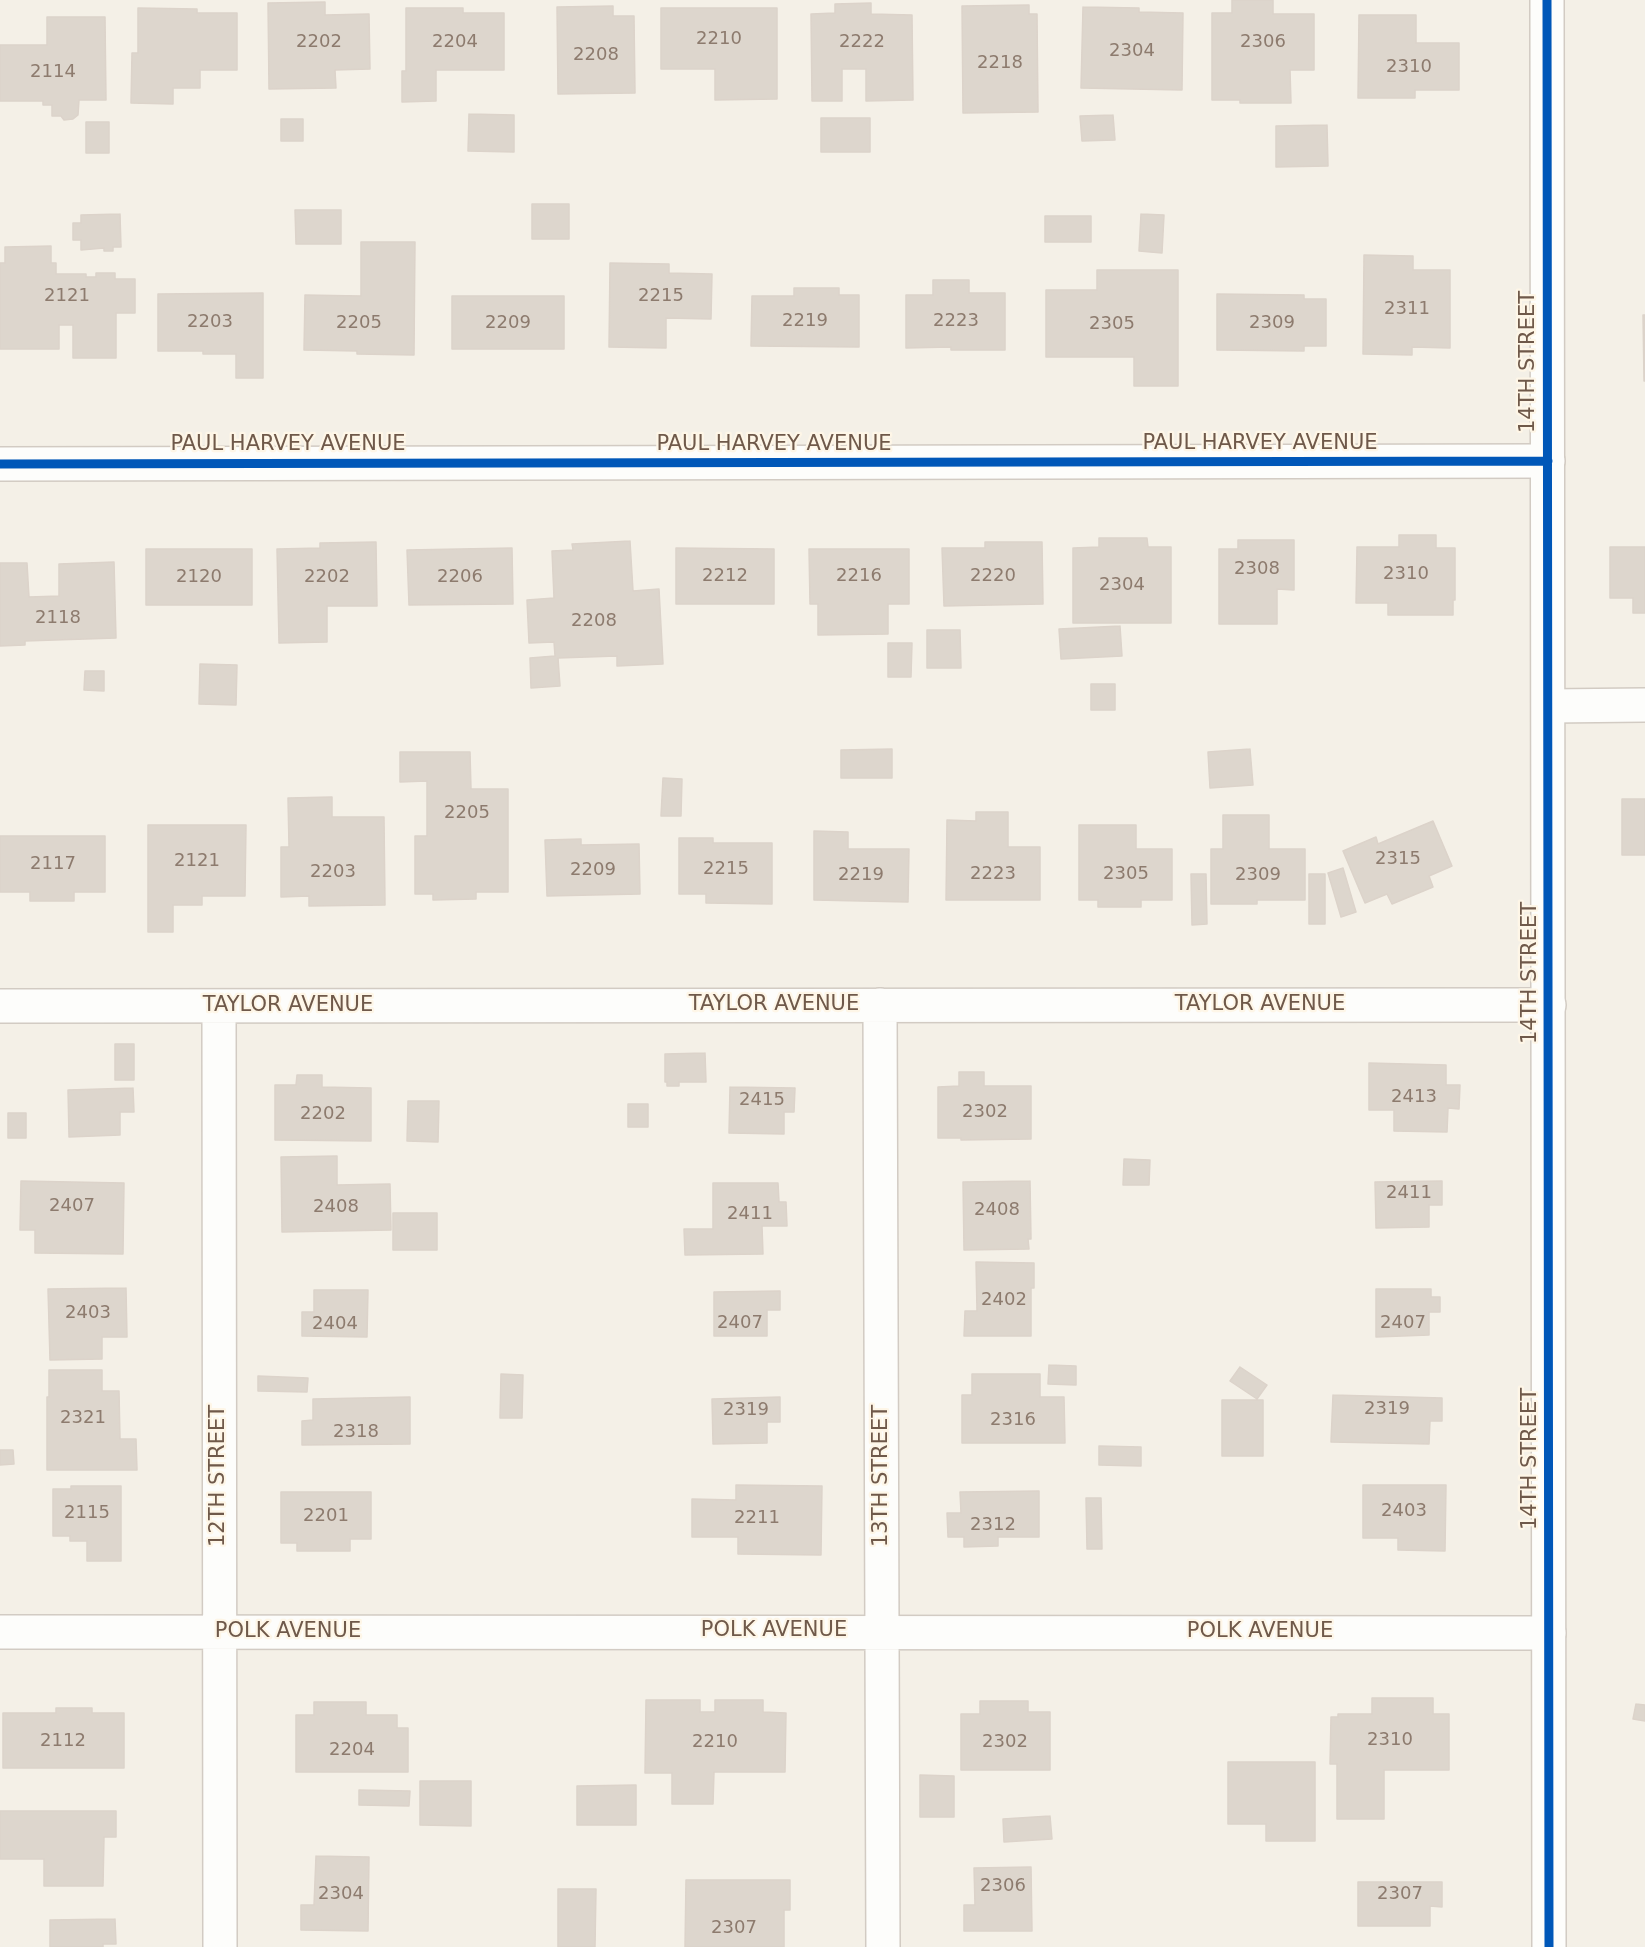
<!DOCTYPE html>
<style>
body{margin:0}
canvas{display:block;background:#f4f0e7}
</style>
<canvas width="1645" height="1947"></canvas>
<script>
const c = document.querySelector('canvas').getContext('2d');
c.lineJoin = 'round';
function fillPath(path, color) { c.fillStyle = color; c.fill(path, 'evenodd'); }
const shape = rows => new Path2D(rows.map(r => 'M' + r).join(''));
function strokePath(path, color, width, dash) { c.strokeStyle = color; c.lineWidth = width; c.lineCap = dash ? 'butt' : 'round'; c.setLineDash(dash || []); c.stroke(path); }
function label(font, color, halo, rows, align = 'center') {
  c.font = font + ' "DejaVu Sans",sans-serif'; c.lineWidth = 4.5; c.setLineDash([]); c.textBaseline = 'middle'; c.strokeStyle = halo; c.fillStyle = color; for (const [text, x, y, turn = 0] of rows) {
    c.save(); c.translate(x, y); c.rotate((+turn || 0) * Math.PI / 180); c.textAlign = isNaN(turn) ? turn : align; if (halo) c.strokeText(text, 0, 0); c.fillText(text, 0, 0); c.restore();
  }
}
const building = shape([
 [1232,0,1273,0,1273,14,1314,14,1314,70,1290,70,1291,103,1240,103,1240,100,1212,100,1212,13,1232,13,1232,0],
 [325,2,325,15,369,14,370,69,335,70,336,88,269,89,268,3,325,2],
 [871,3,871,14,912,15,913,100,866,101,866,69,842,69,842,101,812,101,811,14,835,13,835,4,871,3],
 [1029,5,1029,14,1037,14,1038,112,963,113,962,6,1029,5],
 [613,6,613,16,634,16,635,93,558,94,557,7,613,6],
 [1083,7,1139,8,1139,12,1183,13,1182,90,1081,88,1083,7],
 [138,8,197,9,197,13,237,13,237,70,200,70,200,88,173,88,173,104,131,103,132,53,138,53,138,8],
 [406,8,463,8,463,13,504,13,504,70,436,70,436,101,402,102,402,71,406,71,406,8],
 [661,8,777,8,777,99,715,100,715,69,661,69,661,8],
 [1359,15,1416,15,1416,43,1459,43,1459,90,1415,90,1415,98,1358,98,1359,15],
 [47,17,105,17,106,100,79,100,78,115,73,119,64,120,61,116,52,116,52,105,43,105,43,101,0,101,0,45,47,45,47,17],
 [469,114,514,115,514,152,468,151,469,114],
 [1113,115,1115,140,1082,141,1080,116,1113,115],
 [821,118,870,118,870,152,821,152,821,118],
 [281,119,303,119,303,141,281,141,281,119],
 [86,122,109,122,109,153,86,153,86,122],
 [1327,125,1328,166,1276,167,1276,126,1327,125],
 [532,204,569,204,569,239,532,239,532,204],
 [295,210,341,210,341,244,296,244,295,210],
 [120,214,121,247,113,247,113,251,104,251,104,248,81,250,81,240,73,240,73,223,81,223,81,215,120,214],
 [1141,214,1164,215,1162,253,1139,251,1141,214],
 [1045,216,1091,216,1091,242,1045,242,1045,216],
 [361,242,415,242,414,355,357,354,357,351,304,350,305,295,361,296,361,242],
 [51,246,51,263,56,263,56,274,86,274,86,277,96,277,96,273,115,273,115,279,135,279,135,313,116,313,116,358,73,358,73,325,59,325,59,349,0,349,0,263,5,263,5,247,51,246],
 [1364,255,1413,256,1413,270,1450,270,1450,348,1412,347,1412,355,1363,354,1364,255],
 [610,263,669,264,669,273,712,274,711,319,666,318,666,348,609,347,610,263],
 [1097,270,1178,270,1178,386,1134,386,1134,357,1046,357,1046,290,1097,290,1097,270],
 [933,280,969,280,969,293,1005,293,1005,350,951,350,951,347,906,348,906,295,933,295,933,280],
 [794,288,839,288,839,295,859,295,859,347,751,346,752,296,794,296,794,288],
 [263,293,263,378,236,378,236,354,203,354,203,351,158,351,158,294,263,293],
 [1217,294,1304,295,1304,299,1326,299,1326,346,1304,346,1304,351,1217,350,1217,294],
 [452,296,564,296,564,349,452,349,452,296],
 [1643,315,1645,315,1645,381,1644,381,1643,315],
 [1399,535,1436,535,1436,548,1455,548,1455,600,1453,600,1453,615,1388,615,1388,603,1356,603,1357,547,1399,547,1399,535],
 [1099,538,1147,538,1148,547,1171,547,1171,623,1073,623,1073,548,1099,547,1099,538],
 [1238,540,1294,540,1294,590,1277,589,1277,624,1219,624,1219,549,1238,549,1238,540],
 [630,541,633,591,659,589,663,664,617,666,617,656,558,658,560,686,531,688,530,658,555,656,554,642,529,643,527,600,554,598,552,551,573,550,572,544,630,541],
 [376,542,377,606,327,606,327,642,279,643,277,549,320,548,320,543,376,542],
 [985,542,1042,542,1043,604,944,606,942,548,985,548,985,542],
 [1610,547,1645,547,1645,613,1633,613,1633,598,1610,598,1610,547],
 [512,548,513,604,409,605,407,550,512,548],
 [676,548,774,549,774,604,676,604,676,548],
 [146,549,252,549,252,605,146,605,146,549],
 [809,549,909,549,909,604,888,604,888,634,818,635,818,604,810,604,809,549],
 [114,562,116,638,25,641,25,645,0,646,0,563,27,563,29,597,59,596,59,564,114,562],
 [1120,626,1122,656,1061,659,1059,629,1120,626],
 [927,630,960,630,961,668,927,668,927,630],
 [888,643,912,643,911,677,888,677,888,643],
 [200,664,237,665,236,705,199,704,200,664],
 [85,671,104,671,104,691,84,690,85,671],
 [1091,684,1115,684,1115,710,1091,710,1091,684],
 [892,749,892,778,841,778,841,750,892,749],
 [1250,749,1253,785,1210,788,1208,752,1250,749],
 [400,752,470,752,471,789,508,789,508,892,476,892,476,899,433,900,433,894,415,894,415,836,427,836,427,781,400,782,400,752],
 [663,778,682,779,681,816,661,816,663,778],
 [332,797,332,817,384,817,385,905,309,906,309,896,281,897,281,847,289,847,288,798,332,797],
 [1622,799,1645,799,1645,855,1622,855,1622,799],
 [976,812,1008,812,1008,847,1040,847,1040,900,946,900,947,820,976,821,976,812],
 [1223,815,1269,815,1269,849,1305,849,1305,900,1257,900,1257,904,1211,904,1211,849,1223,849,1223,815],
 [1433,821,1452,866,1429,876,1433,887,1392,904,1387,894,1365,903,1343,851,1376,837,1378,844,1433,821],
 [148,825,246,825,245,896,202,896,202,905,173,905,173,932,148,932,148,825],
 [1079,825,1136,825,1136,849,1172,849,1172,900,1141,900,1141,907,1098,907,1098,900,1079,900,1079,825],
 [814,831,848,832,848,849,909,849,908,902,814,900,814,831],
 [0,836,105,836,105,892,74,892,74,901,30,901,30,892,0,892,0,836],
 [679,838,713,838,713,843,772,843,772,904,706,903,706,894,679,894,679,838],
 [581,839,581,845,639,844,640,894,547,896,545,840,581,839],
 [1343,868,1356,912,1341,917,1328,873,1343,868],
 [1191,874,1206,874,1207,924,1192,925,1191,874],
 [1309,874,1325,874,1325,924,1309,924,1309,874],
 [115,1044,134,1044,134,1080,115,1080,115,1044],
 [705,1053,706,1082,679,1082,679,1086,667,1086,667,1082,665,1082,665,1054,705,1053],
 [1369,1063,1446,1065,1446,1085,1460,1085,1459,1109,1448,1108,1447,1132,1394,1131,1394,1110,1369,1110,1369,1063],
 [959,1072,984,1072,984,1086,1031,1086,1031,1139,961,1140,961,1138,938,1138,938,1087,959,1086,959,1072],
 [297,1075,322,1075,322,1087,371,1088,371,1141,275,1140,275,1085,296,1085,297,1075],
 [730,1087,795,1088,794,1112,784,1112,784,1134,729,1133,730,1087],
 [133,1088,134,1112,120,1112,120,1135,69,1137,68,1090,133,1088],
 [408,1101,439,1101,438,1142,407,1141,408,1101],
 [628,1104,648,1104,648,1127,628,1127,628,1104],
 [8,1113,26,1113,26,1138,8,1138,8,1113],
 [337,1156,337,1185,390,1184,391,1230,282,1232,281,1157,337,1156],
 [1124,1159,1150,1160,1149,1185,1123,1185,1124,1159],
 [21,1181,124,1183,123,1254,35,1253,35,1230,20,1230,21,1181],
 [1030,1181,1031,1239,1028,1239,1029,1249,964,1250,963,1182,1030,1181],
 [1442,1181,1442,1205,1429,1205,1429,1227,1376,1228,1375,1182,1442,1181],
 [713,1183,778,1183,779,1202,786,1202,787,1226,762,1226,763,1254,685,1255,684,1229,713,1229,713,1183],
 [393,1213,437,1213,437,1250,393,1250,393,1213],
 [976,1262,1034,1263,1034,1288,1031,1288,1031,1336,964,1336,965,1311,977,1311,976,1262],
 [126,1288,127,1337,102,1337,102,1359,50,1360,48,1289,126,1288],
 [1376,1289,1431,1289,1431,1297,1440,1297,1440,1312,1429,1312,1429,1335,1376,1337,1376,1289],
 [314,1290,368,1290,367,1337,302,1336,302,1312,314,1312,314,1290],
 [780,1291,780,1310,767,1310,767,1336,714,1336,714,1292,780,1291],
 [1049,1365,1076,1366,1076,1385,1048,1384,1049,1365],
 [1240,1367,1267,1385,1257,1399,1230,1381,1240,1367],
 [49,1370,102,1370,102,1391,119,1391,120,1439,136,1439,137,1470,47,1470,47,1397,49,1397,49,1370],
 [501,1374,523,1375,522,1418,500,1418,501,1374],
 [972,1374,1040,1374,1040,1397,1064,1397,1065,1443,962,1443,962,1395,972,1395,972,1374],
 [258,1376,308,1378,307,1392,258,1391,258,1376],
 [1333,1395,1442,1398,1442,1421,1430,1421,1429,1444,1331,1442,1333,1395],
 [410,1397,410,1444,302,1445,302,1421,313,1420,313,1399,410,1397],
 [780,1397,780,1422,767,1422,767,1443,713,1444,712,1399,780,1397],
 [1222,1400,1263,1400,1263,1456,1222,1456,1222,1400],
 [1099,1446,1141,1447,1141,1466,1099,1465,1099,1446],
 [0,1450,13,1450,14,1464,0,1465,0,1450],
 [736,1485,822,1486,821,1555,738,1554,738,1537,692,1537,692,1499,736,1500,736,1485],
 [1363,1485,1446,1485,1445,1551,1398,1550,1398,1538,1363,1538,1363,1485],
 [71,1486,121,1486,121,1561,87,1561,87,1541,70,1541,70,1536,53,1536,53,1489,71,1489,71,1486],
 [1039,1491,1039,1537,998,1537,998,1546,964,1547,964,1537,948,1537,947,1513,961,1513,960,1492,1039,1491],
 [281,1492,371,1492,371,1539,350,1539,350,1551,297,1551,297,1543,281,1543,281,1492],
 [1086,1498,1101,1498,1102,1549,1087,1549,1086,1498],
 [1372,1698,1433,1698,1433,1714,1449,1714,1449,1770,1384,1770,1384,1819,1337,1819,1337,1764,1330,1764,1331,1717,1338,1717,1338,1714,1372,1714,1372,1698],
 [646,1700,700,1700,700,1712,715,1712,715,1700,763,1700,763,1712,786,1713,785,1772,714,1772,713,1804,672,1804,672,1773,645,1773,646,1700],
 [980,1701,1028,1701,1028,1712,1050,1712,1050,1770,961,1770,961,1714,980,1714,980,1701],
 [314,1702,366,1702,366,1715,397,1715,397,1728,408,1728,408,1772,296,1772,296,1715,314,1715,314,1702],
 [1636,1704,1645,1705,1645,1721,1633,1719,1636,1704],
 [56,1708,92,1708,92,1713,124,1713,124,1768,3,1768,3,1713,56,1713,56,1708],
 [1228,1762,1315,1762,1315,1841,1266,1841,1266,1824,1228,1824,1228,1762],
 [920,1775,954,1776,954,1817,920,1817,920,1775],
 [420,1781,471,1781,471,1826,420,1825,420,1781],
 [636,1785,636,1825,577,1825,577,1786,636,1785],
 [359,1790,410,1791,409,1806,359,1805,359,1790],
 [0,1811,116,1811,116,1837,104,1837,103,1886,44,1886,44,1859,0,1859,0,1811],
 [1050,1816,1052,1839,1004,1842,1003,1819,1050,1816],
 [316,1856,369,1857,368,1931,301,1930,301,1905,314,1905,316,1856],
 [1031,1867,1032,1931,964,1931,964,1905,975,1905,974,1868,1031,1867],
 [686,1880,790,1880,790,1910,784,1910,784,1947,685,1947,686,1880],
 [1358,1882,1442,1882,1442,1907,1430,1906,1430,1926,1358,1926,1358,1882],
 [558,1889,596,1889,595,1947,558,1947,558,1889],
 [115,1919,116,1944,103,1944,103,1947,50,1947,50,1920,115,1919]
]);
const minor = shape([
 [0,464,1548,461],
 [1549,706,1645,705],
 [880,1005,883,1947],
 [0,1006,1549,1005],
 [219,1006,220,1947],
 [0,1632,1549,1633]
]);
const tertiary = shape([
 [1547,0,1549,1947]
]);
const cycleway = shape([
 [1547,0,1549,1947],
 [0,464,1548,461]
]);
const numberNames = [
 ["2210",719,39],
 ["2202",319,42],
 ["2204",455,42],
 ["2222",862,42],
 ["2306",1263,42],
 ["2304",1132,51],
 ["2208",596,55],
 ["2218",1000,63],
 ["2310",1409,67],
 ["2114",53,72],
 ["2121",67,296],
 ["2215",661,296],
 ["2311",1407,309],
 ["2219",805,321],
 ["2223",956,321],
 ["2203",210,322],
 ["2205",359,323],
 ["2209",508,323],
 ["2309",1272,323],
 ["2305",1112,324],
 ["2308",1257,569],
 ["2310",1406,574],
 ["2212",725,576],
 ["2216",859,576],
 ["2220",993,576],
 ["2120",199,577],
 ["2202",327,577],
 ["2206",460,577],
 ["2304",1122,585],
 ["2118",58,618],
 ["2208",594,621],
 ["2205",467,813],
 ["2315",1398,859],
 ["2121",197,861],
 ["2117",53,864],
 ["2215",726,869],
 ["2209",593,870],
 ["2203",333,872],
 ["2223",993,874],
 ["2305",1126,874],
 ["2219",861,875],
 ["2309",1258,875],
 ["2413",1414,1097],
 ["2415",762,1100],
 ["2302",985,1112],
 ["2202",323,1114],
 ["2411",1409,1193],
 ["2407",72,1206],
 ["2408",336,1207],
 ["2408",997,1210],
 ["2411",750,1214],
 ["2402",1004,1300],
 ["2403",88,1313],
 ["2407",740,1323],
 ["2407",1403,1323],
 ["2404",335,1324],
 ["2319",1387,1409],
 ["2319",746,1410],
 ["2321",83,1418],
 ["2316",1013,1420],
 ["2318",356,1432],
 ["2403",1404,1511],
 ["2115",87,1513],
 ["2201",326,1516],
 ["2211",757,1518],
 ["2312",993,1525],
 ["2310",1390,1740],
 ["2112",63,1741],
 ["2210",715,1742],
 ["2302",1005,1742],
 ["2204",352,1750],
 ["2306",1003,1886],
 ["2304",341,1894],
 ["2307",1400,1894],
 ["2307",734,1928]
];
const streetNames = [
 ["14TH STREET",1529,362,-90],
 ["PAUL HARVEY AVENUE",1260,444],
 ["PAUL HARVEY AVENUE",288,445],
 ["PAUL HARVEY AVENUE",774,445],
 ["14TH STREET",1531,973,-90],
 ["TAYLOR AVENUE",774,1005],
 ["TAYLOR AVENUE",1260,1005],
 ["TAYLOR AVENUE",288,1006],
 ["14TH STREET",1531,1459,-90],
 ["12TH STREET",219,1476,-90],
 ["13TH STREET",882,1476,-90],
 ["POLK AVENUE",774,1631],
 ["POLK AVENUE",288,1632],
 ["POLK AVENUE",1260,1632]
];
fillPath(building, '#ddd6cd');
strokePath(building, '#dcd3ca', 1.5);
strokePath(minor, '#d2cbc3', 36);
strokePath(tertiary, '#d2cbc3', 36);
strokePath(minor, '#fdfdfb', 33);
strokePath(tertiary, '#fdfdfb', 33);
strokePath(cycleway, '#0057b8', 9);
label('18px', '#8d7b6e', null, numberNames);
label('21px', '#6f594a', '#fef6e7', streetNames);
</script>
